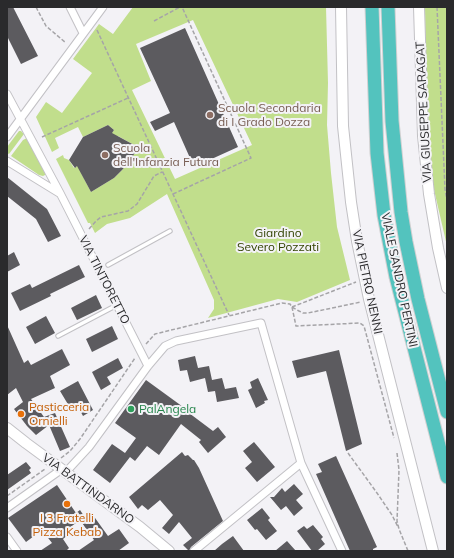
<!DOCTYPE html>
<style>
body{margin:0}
#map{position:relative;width:454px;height:558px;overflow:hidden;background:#f3f2f6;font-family:Mulish,sans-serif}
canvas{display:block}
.frame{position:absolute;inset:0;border:8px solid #2a2a2c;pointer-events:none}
</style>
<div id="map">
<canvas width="454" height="558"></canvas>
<div class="frame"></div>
</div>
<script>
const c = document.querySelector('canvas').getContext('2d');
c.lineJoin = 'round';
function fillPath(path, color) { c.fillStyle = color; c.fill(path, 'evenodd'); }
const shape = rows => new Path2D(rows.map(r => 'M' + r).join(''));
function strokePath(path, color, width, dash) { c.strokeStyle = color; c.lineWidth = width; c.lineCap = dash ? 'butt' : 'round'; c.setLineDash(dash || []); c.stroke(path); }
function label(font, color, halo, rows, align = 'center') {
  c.font = font + ' Mulish,sans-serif'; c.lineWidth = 4; c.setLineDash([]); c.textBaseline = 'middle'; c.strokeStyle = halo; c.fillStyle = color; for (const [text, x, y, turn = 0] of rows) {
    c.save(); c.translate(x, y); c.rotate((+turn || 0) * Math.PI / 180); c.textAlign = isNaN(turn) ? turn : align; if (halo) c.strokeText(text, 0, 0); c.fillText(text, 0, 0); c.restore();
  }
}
const green = shape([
 [133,7,326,7,328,83,327,125,331,173,337,227,350,280,297,302,278,299,208,318,214,309,214,300,167,194,130,218,107,224,95,233,90,223,88,223,56,159,63,155,64,158,69,160,74,168,80,164,81,173,91,192,114,178,123,169,135,153,136,146,118,136,114,140,109,136,114,130,108,125,83,137,78,127,55,138,59,148,52,152,36,117,46,102,62,113,92,73,73,59,99,24,113,34],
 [193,20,252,145,175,179,132,90,151,81,136,44],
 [425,7,447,7,447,246,432,181,426,76],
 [19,131,21,131,24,134,9,154,7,153,7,147],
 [27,138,45,171,45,175,43,176,39,175,11,156,23,140]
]);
const building = shape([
 [7,7,13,7,38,56,21,64,7,36],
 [185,28,238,147,194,167,174,122,155,131,150,122,170,113,140,48],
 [108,125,114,130,112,133,136,146,135,153,123,169,114,178,91,192,77,166,75,168,69,160,83,137],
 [7,177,47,209,61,236,48,242,36,219,7,196],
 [14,252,20,265,7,272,7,256],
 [79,265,85,277,50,294,51,296,20,311,11,293,30,284,32,288],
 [96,295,102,308,77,320,71,308],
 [46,316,55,333,35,344,26,327],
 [7,325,24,363,28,360,31,365,62,349,70,365,50,376,55,388,31,399,44,417,55,413,70,447,60,451,49,425,36,435,27,426,14,409,23,402,16,388,7,395],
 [112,326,118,339,92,352,86,339],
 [339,350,362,444,346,451,326,371,297,378,292,361],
 [195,356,198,368,209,366,212,380,222,378,225,389,236,387,239,398,217,402,215,391,208,392,205,378,190,382,187,370,180,371,178,360],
 [118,358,123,368,107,377,111,384,101,390,92,372],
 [258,378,268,400,264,401,265,403,256,408,248,390,252,388,250,382],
 [146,380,190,412,189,413,213,431,218,427,226,437,208,453,199,442,201,440,181,424,159,455,147,446,135,461,130,457,110,483,93,470,112,444,125,453,136,438,115,423],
 [78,381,93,410,83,416,76,403,69,406,60,391],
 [254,442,275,467,257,482,245,468,252,462,243,451],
 [182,452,185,456,188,455,193,460,194,460,199,468,223,521,191,547,189,551,183,545,192,538,179,522,169,534,162,528,173,515,160,500,148,510,142,505,138,509,129,497],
 [336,456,377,547,373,549,373,551,350,551,316,474,322,472,318,464],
 [26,462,31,468,29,470,31,473,7,490,7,475],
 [294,484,303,494,296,500,303,508,294,516,286,506,281,510,270,497,274,497,282,488,285,492],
 [57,485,76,513,80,510,84,516,90,511,108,536,119,529,129,543,118,551,78,551,94,540,80,520,65,531,68,535,63,539,69,548,66,551,40,551,52,543,42,530,26,542,8,518],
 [262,508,270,518,268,520,277,531,266,540,257,529,255,530,247,520],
 [313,525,323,537,321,539,325,544,317,551,312,551,297,531,304,526,307,529],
 [233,536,244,551,214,551,222,544],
 [287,541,296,551,275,551]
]);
const path = shape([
 [36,7,46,26,66,43],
 [437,7,445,189,447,201],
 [154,21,180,7],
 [97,30,229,315],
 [42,137,128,98],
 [173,194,251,158,182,7],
 [89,229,96,221,101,217,128,211,137,204,154,176,162,172],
 [292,307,296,326,360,323,364,326,394,438],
 [292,307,356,282],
 [146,344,155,334,282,303,290,304,292,307,299,311,303,313,308,313,361,302],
 [348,453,377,493,392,515,398,527],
 [397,453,399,470,397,521,399,529,408,551],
 [61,458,70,451,80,439,135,358],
 [7,496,45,469]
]);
const lane = shape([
 [108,265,170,231],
 [58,336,117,305]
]);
const street = shape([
 [70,7,83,33],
 [7,94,60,193,148,366],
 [7,137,103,7],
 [7,161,59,193],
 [66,472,89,447,148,366,165,346,176,341,261,323,301,463,342,551],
 [7,508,62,469],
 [7,537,17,551],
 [194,551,301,463]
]);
const secondary = shape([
 [341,7,343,126,351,202,357,241,369,299,433,551],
 [419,7,423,136,429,194,438,248,447,288],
 [7,428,26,443,140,527,169,551]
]);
const highway = shape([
 [372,7,377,153,384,215,396,277,447,477],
 [388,7,392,121,401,212,406,242,418,299,447,412]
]);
const markers = [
 [210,115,4,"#8d6e63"],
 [105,155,4,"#8d6e63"],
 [131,409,4,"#2e9e5b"],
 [21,414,4,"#e8710a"],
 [67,504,4,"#e8710a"]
];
const educationNames = [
 ["Scuola Secondaria",218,108],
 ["di I Grado Dozza",218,122],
 ["Scuola",113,148],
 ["dell'Infanzia Futura",113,162]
];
const streetNames = [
 ["VIA GIUSEPPE SARAGAT",424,112,-93],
 ["VIA TINTORETTO",104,280,63],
 ["VIALE SANDRO PERTINI",399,280,78],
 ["VIA PIETRO NENNI",367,282,78],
 ["VIA BATTINDARNO",88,489,36]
];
const parkNames = [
 ["Giardino",278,233],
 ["Severo Pozzati",278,247]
];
const foodNames = [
 ["Pasticceria",29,407],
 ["Ornielli",29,421],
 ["I 3 Fratelli",67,518,"center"],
 ["Pizza Kebab",67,532,"center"]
];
const leisureNames = [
 ["PalAngela",139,409]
];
fillPath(green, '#c1de8c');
fillPath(building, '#5c5b5f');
strokePath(lane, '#c2c1c5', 5.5);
strokePath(street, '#c2c1c5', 9);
strokePath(secondary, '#c2c1c5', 12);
strokePath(highway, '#d0d0d1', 15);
strokePath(path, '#a5a4a7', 1.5, [4, 2]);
strokePath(lane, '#fff', 3.5);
strokePath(street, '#fff', 7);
strokePath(secondary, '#fff', 10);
strokePath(highway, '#53c3be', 13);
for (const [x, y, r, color] of markers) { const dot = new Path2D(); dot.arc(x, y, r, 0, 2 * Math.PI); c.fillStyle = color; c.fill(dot); strokePath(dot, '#f3f2f6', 1.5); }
label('12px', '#785e54', '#f3f2f6', educationNames, 'left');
label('12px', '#2a2a2c', '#f3f2f6', streetNames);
label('12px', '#314201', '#f3f2f6', parkNames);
label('12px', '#c56008', '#f3f2f6', foodNames, 'left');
label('12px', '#27864d', '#f3f2f6', leisureNames, 'left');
</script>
